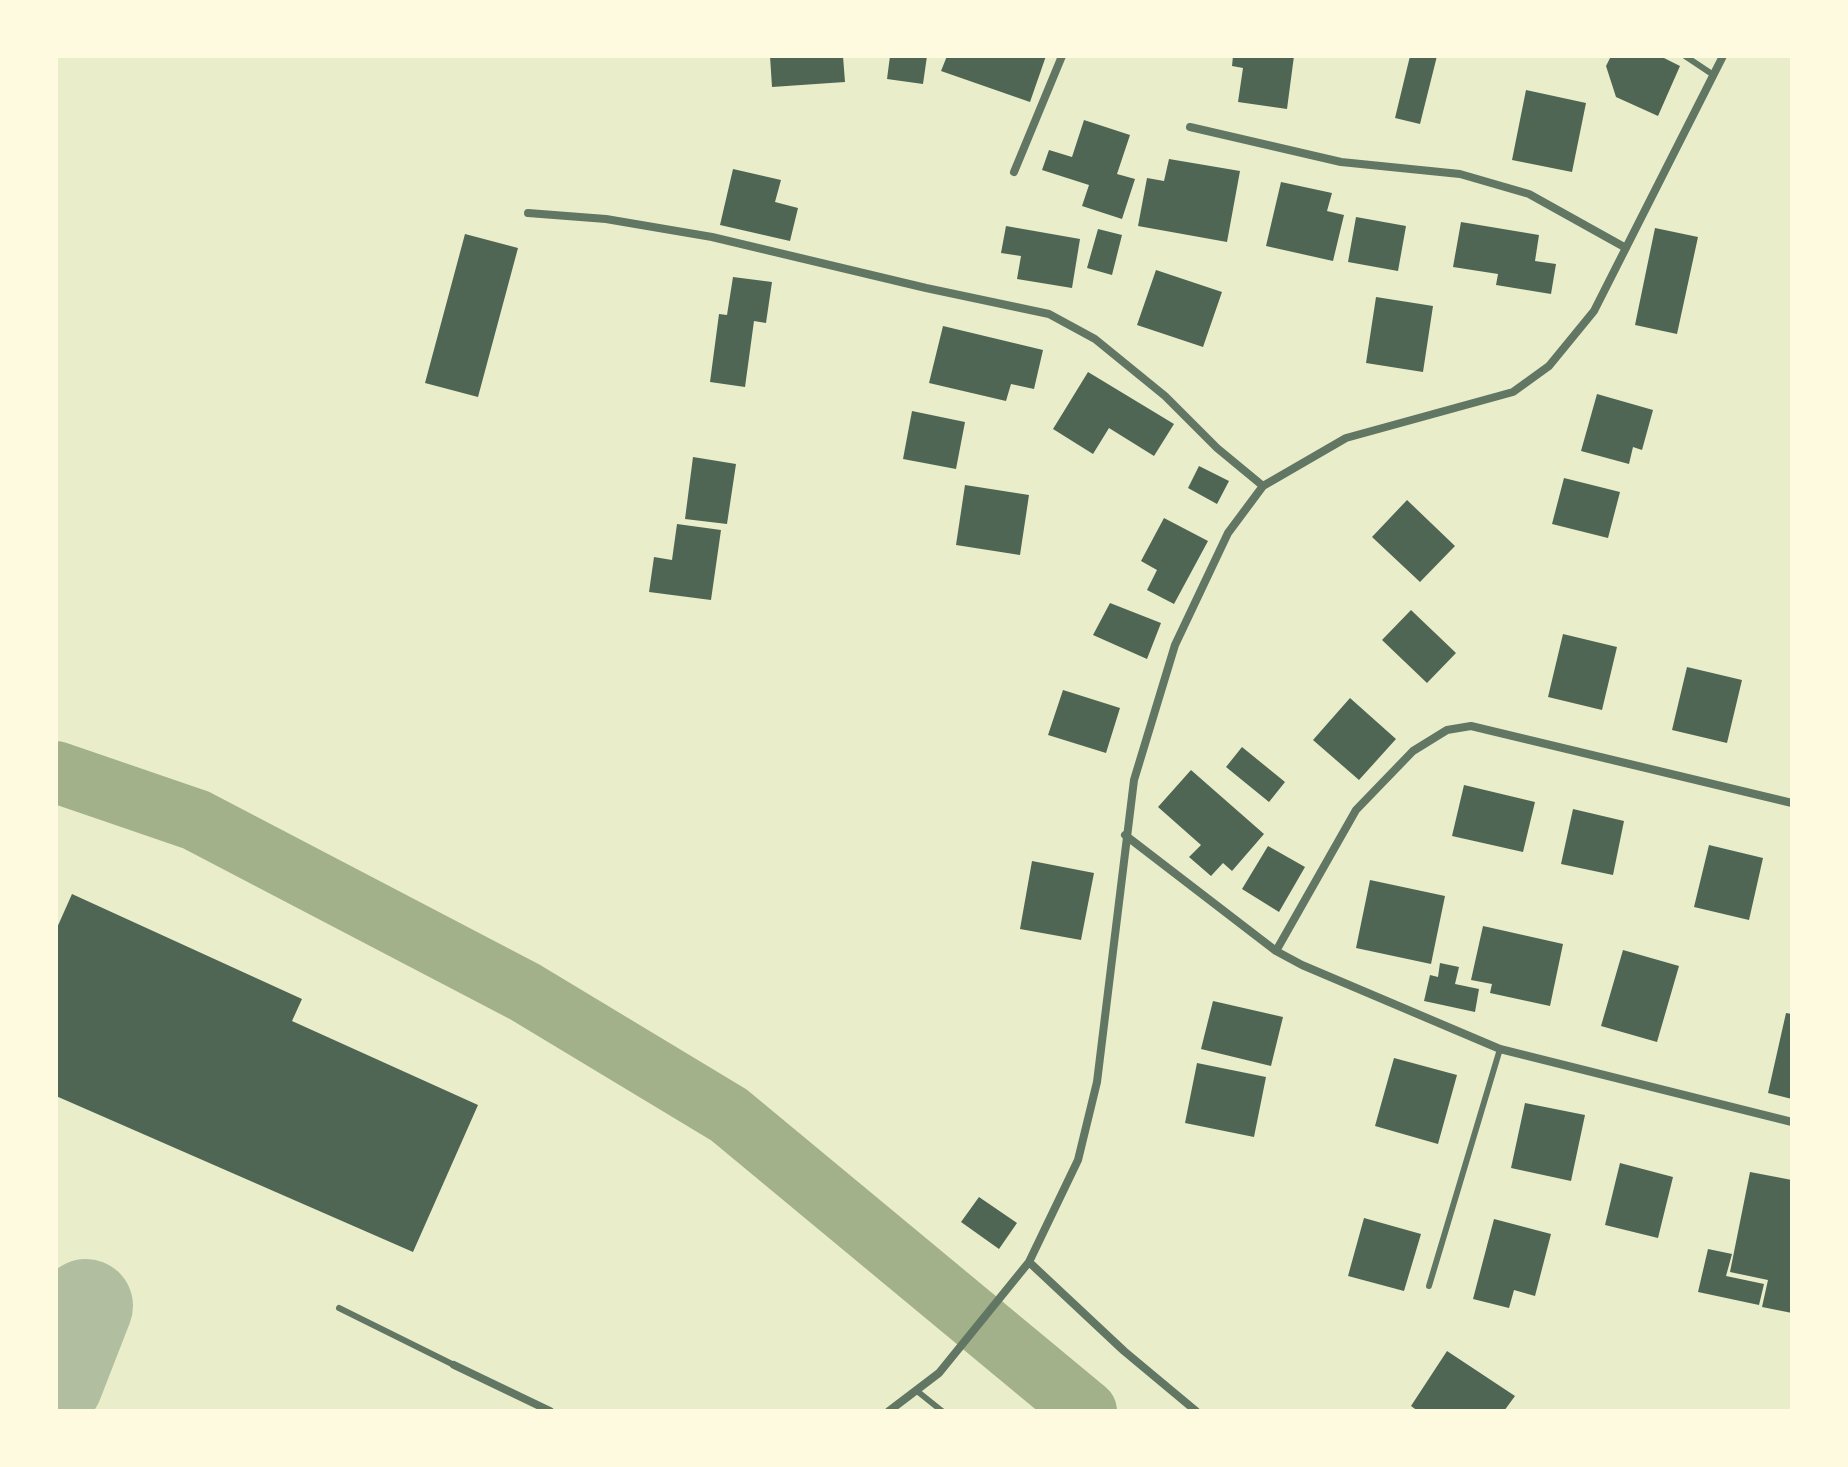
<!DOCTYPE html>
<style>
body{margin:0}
#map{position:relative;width:1848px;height:1467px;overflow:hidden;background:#e9edc9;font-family:"Nunito Sans",sans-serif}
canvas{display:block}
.frame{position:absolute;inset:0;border:58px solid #fefae0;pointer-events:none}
</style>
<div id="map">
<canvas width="1848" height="1467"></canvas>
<div class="frame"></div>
</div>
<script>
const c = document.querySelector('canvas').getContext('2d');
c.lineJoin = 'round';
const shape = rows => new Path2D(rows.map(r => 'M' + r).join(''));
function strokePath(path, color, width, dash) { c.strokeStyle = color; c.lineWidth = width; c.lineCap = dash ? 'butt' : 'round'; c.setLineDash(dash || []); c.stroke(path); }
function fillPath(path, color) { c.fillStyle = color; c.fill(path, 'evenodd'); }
const river = shape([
 [56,772,196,820,525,992,729,1115,1086,1411]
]);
const taxiway = shape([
 [56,1383,86,1306]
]);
const building = shape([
 [770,56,843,56,845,82,772,87],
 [890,56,927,56,923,84,887,79],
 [947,56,1046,56,1030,102,941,71],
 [1233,56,1294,56,1287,109,1238,102,1243,68,1232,66],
 [1410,56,1437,56,1420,124,1395,118],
 [1611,56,1660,56,1680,66,1658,116,1616,97,1606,66],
 [1526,90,1586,103,1572,172,1512,160],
 [1084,120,1130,135,1117,174,1135,179,1122,219,1082,206,1089,185,1042,170,1049,150,1072,157],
 [1169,159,1240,171,1227,242,1138,226,1147,178,1164,181],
 [733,169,781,180,775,202,798,208,790,241,720,225],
 [1281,182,1332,193,1327,211,1344,215,1333,261,1266,246],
 [1356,217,1406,226,1398,271,1348,262],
 [1461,222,1539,235,1535,261,1556,264,1551,294,1496,285,1498,274,1453,267],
 [1006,226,1080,239,1072,288,1017,279,1021,256,1001,253],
 [1655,228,1698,237,1677,334,1635,325],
 [1098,229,1122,235,1112,275,1087,268],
 [465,234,518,248,478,397,425,383],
 [1156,270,1222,292,1203,347,1137,325],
 [733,277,772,282,766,323,754,321,745,387,710,382,719,314,727,315],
 [1376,297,1433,306,1423,372,1366,363],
 [943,326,1043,350,1034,389,1011,384,1006,401,929,383],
 [1088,372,1174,424,1154,456,1109,428,1093,454,1053,429],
 [1597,394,1653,410,1642,450,1633,447,1629,464,1581,451],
 [912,411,965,422,956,469,903,459],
 [693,457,736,464,727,524,685,519],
 [1199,466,1229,481,1217,504,1188,488],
 [1564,478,1620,492,1608,538,1552,524],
 [965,485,1029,495,1020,555,956,545],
 [1407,500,1455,546,1420,582,1372,537],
 [1164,518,1208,541,1174,604,1147,590,1157,570,1141,561],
 [677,524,721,530,711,600,649,592,654,557,672,560],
 [1110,603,1161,623,1147,659,1093,635],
 [1411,610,1456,653,1427,683,1382,640],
 [1563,634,1617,647,1602,710,1548,697],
 [1687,667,1742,680,1727,743,1672,730],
 [1063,690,1120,708,1106,753,1048,735],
 [1350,698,1396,739,1359,780,1313,740],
 [1242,747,1285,782,1269,802,1226,767],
 [1191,770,1264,834,1232,871,1223,863,1211,876,1189,857,1201,845,1158,807],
 [1464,785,1535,802,1523,852,1452,836],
 [1573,809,1624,821,1613,875,1561,864],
 [1709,845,1763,858,1749,920,1694,907],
 [1268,846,1305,867,1279,912,1242,889],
 [1032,861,1094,873,1081,940,1020,929],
 [1370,880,1445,896,1431,964,1356,948],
 [72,894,302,999,292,1021,478,1105,413,1252,56,1096,56,930],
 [1483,926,1563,944,1550,1006,1490,993,1492,984,1471,980],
 [1623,950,1679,966,1657,1042,1601,1026],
 [1440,963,1459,967,1455,984,1479,989,1475,1012,1424,1001,1430,975,1438,977],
 [1213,1001,1283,1017,1271,1066,1201,1049],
 [1786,1013,1792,1014,1792,1099,1768,1093],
 [1394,1058,1457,1075,1438,1144,1375,1126],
 [1197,1063,1266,1077,1254,1137,1185,1123],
 [1525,1103,1585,1115,1571,1181,1511,1168],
 [1620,1163,1673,1177,1658,1238,1605,1225],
 [1750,1172,1792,1180,1792,1313,1762,1307,1768,1280,1730,1272],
 [979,1197,1017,1223,999,1249,961,1222],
 [1364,1218,1421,1234,1404,1291,1348,1276],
 [1494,1219,1551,1234,1535,1296,1514,1290,1509,1308,1473,1299],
 [1708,1249,1732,1254,1726,1276,1764,1284,1759,1305,1698,1292],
 [1447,1351,1515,1396,1504,1411,1418,1411,1411,1406]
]);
const service = shape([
 [1685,56,1712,74],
 [1429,1286,1500,1049],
 [339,1308,454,1365],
 [917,1391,942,1411]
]);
const minor = shape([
 [1190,127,1341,162,1460,174,1529,194,1626,248],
 [1014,172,1062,56],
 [528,213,606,219,712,237,926,288,1049,314,1095,339,1165,396,1217,448,1263,486],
 [1125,835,1276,951,1302,965,1500,1049,1792,1122],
 [1276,951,1356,810,1413,751,1447,730,1471,726,1792,803],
 [1029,1262,1124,1351,1196,1411],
 [454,1365,550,1411],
 [889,1411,939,1373,1029,1262,1078,1160,1097,1082,1134,780,1175,645,1228,533,1263,486,1346,438,1513,392,1549,366,1594,311,1723,56]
]);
strokePath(river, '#a3b18a', 62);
strokePath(taxiway, '#b2bea0', 94);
fillPath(building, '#4f6655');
strokePath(service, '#617663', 6);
strokePath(minor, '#617663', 8);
</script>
